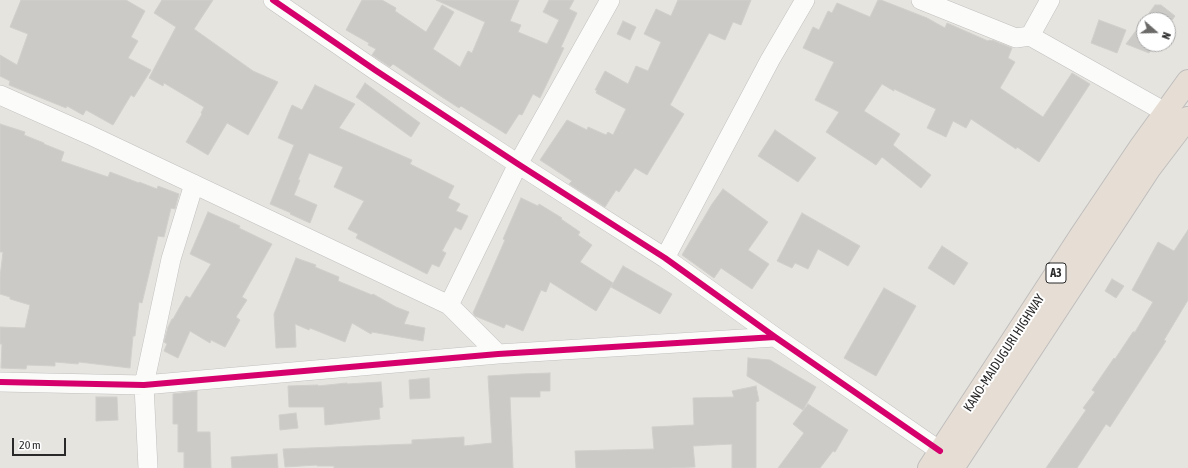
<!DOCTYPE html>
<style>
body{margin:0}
#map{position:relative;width:1188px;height:468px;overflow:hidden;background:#e6e4df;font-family:"Asap Condensed",sans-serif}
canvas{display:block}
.north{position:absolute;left:1136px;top:12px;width:40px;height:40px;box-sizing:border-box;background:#fff;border:1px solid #a9a9a9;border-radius:50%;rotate:110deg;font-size:11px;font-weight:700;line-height:16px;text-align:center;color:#292929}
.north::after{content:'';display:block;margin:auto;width:14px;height:18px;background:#6b6a69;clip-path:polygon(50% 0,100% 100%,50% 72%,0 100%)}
.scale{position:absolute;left:12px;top:438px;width:54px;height:18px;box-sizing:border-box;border:2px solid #292929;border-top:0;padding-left:5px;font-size:12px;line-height:14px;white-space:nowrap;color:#292929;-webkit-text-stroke:3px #fff;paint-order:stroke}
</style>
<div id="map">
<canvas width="1188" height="468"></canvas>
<div class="north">N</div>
<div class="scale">20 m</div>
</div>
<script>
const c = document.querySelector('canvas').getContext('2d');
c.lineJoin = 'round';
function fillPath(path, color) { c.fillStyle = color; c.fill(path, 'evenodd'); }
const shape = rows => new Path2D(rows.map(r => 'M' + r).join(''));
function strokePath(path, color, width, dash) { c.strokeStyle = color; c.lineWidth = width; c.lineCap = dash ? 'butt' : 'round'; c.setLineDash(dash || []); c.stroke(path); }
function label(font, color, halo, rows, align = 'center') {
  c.font = font + ' "Asap Condensed",sans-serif'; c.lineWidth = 4; c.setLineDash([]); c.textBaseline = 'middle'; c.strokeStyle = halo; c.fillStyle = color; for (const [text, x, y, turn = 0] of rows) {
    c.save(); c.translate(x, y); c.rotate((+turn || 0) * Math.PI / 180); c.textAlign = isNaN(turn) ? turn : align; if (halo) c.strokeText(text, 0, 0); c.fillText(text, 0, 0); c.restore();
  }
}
const building = shape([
 [21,0,126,0,145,11,131,37,138,41,128,58,151,70,134,97,131,95,113,125,86,110,83,115,67,106,66,108,9,85,10,81,0,76,0,55,17,65,28,34,10,27,21,0],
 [162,0,213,0,194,29,253,71,278,82,248,135,227,123,208,155,186,142,202,114,201,113,204,107,164,83,163,86,149,78,176,27,154,13,162,0],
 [362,0,382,0,396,8,395,11,426,32,442,5,454,12,433,49,460,67,468,51,472,53,485,22,436,0,519,0,510,21,521,25,518,32,547,44,559,20,543,12,549,0,574,0,569,9,577,13,561,47,564,48,540,98,533,94,522,115,519,114,506,134,461,106,459,108,442,97,393,64,390,67,372,55,376,49,368,45,369,43,346,30,362,0],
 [678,0,751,0,741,25,733,22,725,40,709,33,670,105,684,114,647,175,635,168,619,192,616,190,605,207,569,184,572,181,540,160,567,120,587,130,588,127,606,135,608,132,613,135,626,109,596,93,597,90,595,90,605,71,628,84,636,66,648,71,661,42,644,34,656,9,671,16,678,0],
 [878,0,881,0,927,18,945,28,947,23,988,41,989,40,992,41,992,40,1012,48,1008,58,1015,62,1000,88,1043,117,1072,73,1090,84,1039,162,1017,147,1016,149,971,119,966,128,953,121,946,137,927,128,936,109,894,89,894,91,882,84,864,111,900,134,893,145,931,175,921,188,882,157,876,165,826,132,839,112,815,100,834,62,803,48,813,27,819,30,828,11,832,13,837,3,870,17,878,0],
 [1155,5,1161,5,1175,16,1168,26,1168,20,1144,20,1144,44,1155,44,1149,53,1126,44,1155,5],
 [1099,20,1126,30,1117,53,1091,43,1099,20],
 [623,21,636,27,630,40,617,34,623,21],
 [365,83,420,123,411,137,356,97,365,83],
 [315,85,355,104,339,128,412,160,410,164,454,186,448,198,460,204,456,211,468,216,461,230,455,227,442,251,446,253,439,267,432,264,427,274,356,238,358,234,348,229,364,201,334,187,343,167,309,153,298,180,300,180,294,195,317,205,310,223,290,214,291,213,270,204,294,145,278,138,292,105,302,110,315,85],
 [0,124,25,132,24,135,44,143,44,144,64,152,61,161,108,177,110,172,139,183,139,182,157,189,158,186,179,194,175,209,171,208,164,237,158,236,142,303,139,302,135,336,133,336,130,368,79,362,78,364,55,362,55,366,27,365,26,369,1,368,2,344,0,344,0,327,25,328,30,305,10,299,10,297,0,294,0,277,3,252,0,252,0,124],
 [775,130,816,158,798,182,758,156,775,130],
 [723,189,768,222,748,250,769,264,752,289,721,268,714,278,682,255,712,204,723,189],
 [521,198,538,206,539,204,562,218,561,219,580,232,578,235,592,245,580,262,613,283,596,311,550,282,546,292,541,290,523,331,506,324,504,328,475,316,473,313,505,240,503,239,521,198],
 [208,212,240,226,239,228,272,244,242,297,247,300,236,317,240,320,225,347,211,340,210,343,190,331,178,358,164,351,167,344,164,342,168,327,172,319,173,319,186,296,190,298,211,264,190,254,208,212],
 [802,213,860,246,848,266,818,249,808,269,795,263,792,268,777,261,802,213],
 [1188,230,1188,300,1164,340,1166,341,1110,427,1106,424,1077,468,1046,468,1086,410,1083,408,1095,392,1092,390,1114,358,1115,359,1133,332,1135,332,1153,302,1132,290,1158,242,1174,251,1188,230],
 [942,246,968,263,954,285,928,268,942,246],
 [296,258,316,265,315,267,339,277,338,281,372,295,373,294,396,307,409,312,404,324,425,328,423,341,372,332,371,334,352,323,345,342,310,328,309,330,295,324,296,347,276,348,274,314,296,258],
 [623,266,672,294,660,314,611,287,623,266],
 [1112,279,1124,286,1116,298,1105,291,1112,279],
 [884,288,916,306,876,376,844,358,884,288],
 [748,358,770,360,816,387,803,410,747,376,748,358],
 [550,373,550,391,540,391,540,397,510,397,513,468,334,468,334,466,317,466,317,465,285,467,283,449,412,444,412,440,464,437,464,446,492,443,488,376,521,374,550,373],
 [429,378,430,398,410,399,409,380,429,378],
 [381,382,383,407,379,408,380,419,325,425,324,407,289,407,288,386,318,385,318,386,347,383,347,384,381,382],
 [756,386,759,401,756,402,756,468,732,468,732,444,693,446,695,467,670,468,576,468,575,451,654,449,652,427,694,425,693,398,734,397,732,391,756,386],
 [197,391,197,432,210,432,211,468,184,468,184,452,178,452,178,424,173,424,173,394,197,391],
 [96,397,117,397,118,420,96,421,96,397],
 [808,404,848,430,835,452,833,451,820,468,778,468,804,433,793,424,808,404],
 [296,413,298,428,280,430,279,415,296,413],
 [277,454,278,468,232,468,231,457,277,454]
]);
const minor = shape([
 [273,0,375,70,518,164,665,258,775,337,940,451],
 [921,0,1016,38,1030,36,1165,112],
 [1030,36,1050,0],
 [0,95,90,135,449,305,498,354],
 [665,258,770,60,805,0],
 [449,305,518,164,610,0],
 [0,382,144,385,498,354,775,337],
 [148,468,144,385,171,259,194,184]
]);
const highway = shape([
 [929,468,1081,235,1141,146,1188,81],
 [953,468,1150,168,1188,118]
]);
const cycleway = shape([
 [273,0,375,70,518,164,665,258,775,337,940,451],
 [0,382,144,385,498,354,775,337]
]);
const shields = [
 [1056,273,20]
];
const shieldNames = [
 ["A3",1056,273]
];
const streetNames = [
 ["KANO-MAIDUGURI HIGHWAY",1004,353,-57]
];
fillPath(building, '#cbcac6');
strokePath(building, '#d1cfcb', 1);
strokePath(minor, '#c1c0c0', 20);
strokePath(highway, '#bfbebd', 24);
strokePath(minor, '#fbfbfa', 19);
strokePath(highway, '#e6ded5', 22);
strokePath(cycleway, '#d6006c', 6);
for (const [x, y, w] of shields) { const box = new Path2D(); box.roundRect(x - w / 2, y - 10, w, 20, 3); c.fillStyle = '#fff'; c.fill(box); strokePath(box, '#292929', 1); }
label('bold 12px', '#292929', null, shieldNames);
label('13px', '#292929', '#fff', streetNames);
</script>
